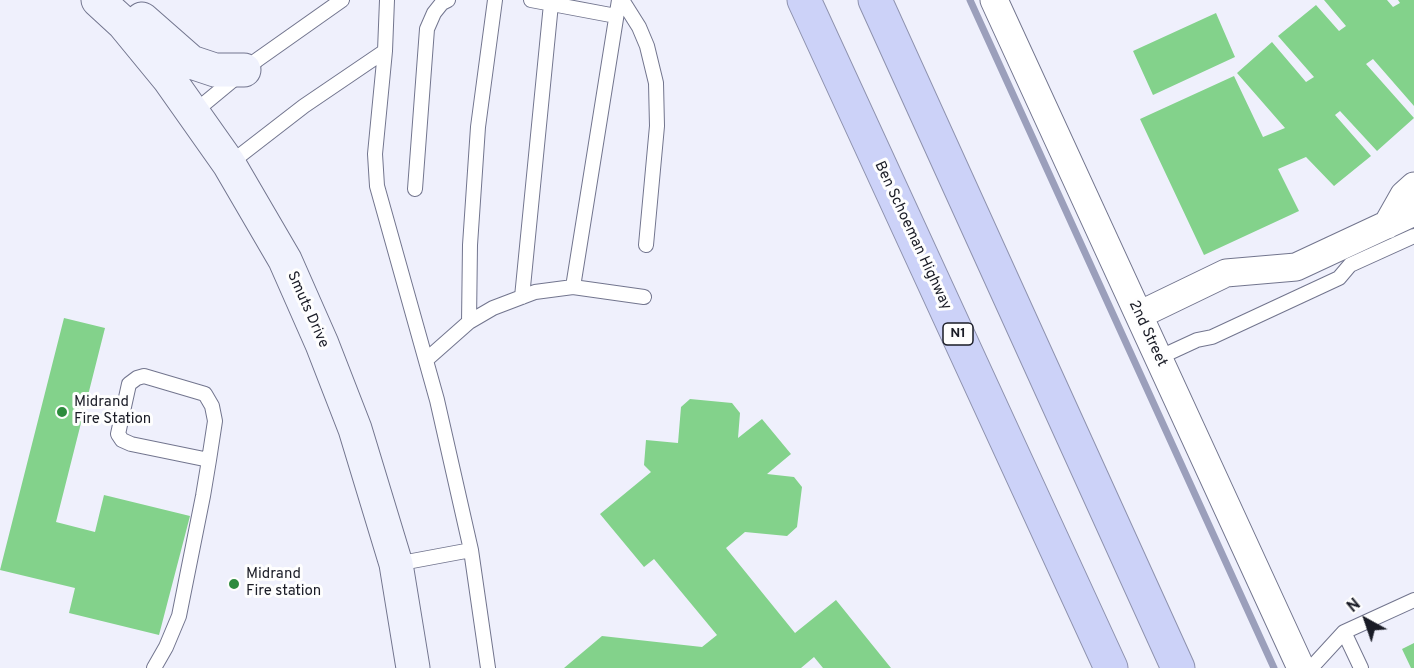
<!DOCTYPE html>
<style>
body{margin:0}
#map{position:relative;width:1414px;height:668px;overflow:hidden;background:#eff0fc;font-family:Overpass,sans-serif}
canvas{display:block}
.north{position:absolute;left:1336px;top:590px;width:60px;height:60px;-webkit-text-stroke:4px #fefefe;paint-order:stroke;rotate:320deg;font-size:16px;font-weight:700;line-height:24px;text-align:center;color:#1a1c26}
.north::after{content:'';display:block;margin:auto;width:21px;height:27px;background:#1a1c26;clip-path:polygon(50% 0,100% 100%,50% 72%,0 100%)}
</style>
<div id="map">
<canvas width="1414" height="668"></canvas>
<div class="north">N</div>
</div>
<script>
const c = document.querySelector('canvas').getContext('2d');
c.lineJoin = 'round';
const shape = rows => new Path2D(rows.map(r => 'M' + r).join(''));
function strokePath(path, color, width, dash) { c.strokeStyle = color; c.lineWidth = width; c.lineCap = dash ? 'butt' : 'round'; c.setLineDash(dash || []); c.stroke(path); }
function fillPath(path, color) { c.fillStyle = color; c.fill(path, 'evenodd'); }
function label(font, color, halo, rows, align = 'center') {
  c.font = font + ' Overpass,sans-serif'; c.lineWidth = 6; c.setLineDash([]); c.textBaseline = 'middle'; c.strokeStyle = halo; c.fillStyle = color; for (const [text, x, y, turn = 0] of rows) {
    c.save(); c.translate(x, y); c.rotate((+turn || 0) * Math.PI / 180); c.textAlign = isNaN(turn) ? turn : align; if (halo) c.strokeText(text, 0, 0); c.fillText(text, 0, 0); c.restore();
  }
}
const stream = shape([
 [970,0,1274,668]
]);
const building = shape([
 [1324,0,1387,0,1393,7,1400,3,1398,0,1414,0,1414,106,1373,59,1366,64,1414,118,1377,151,1340,111,1335,115,1371,156,1334,186,1306,157,1278,169,1299,211,1204,255,1140,119,1234,76,1263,137,1285,128,1237,73,1272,42,1306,82,1314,77,1278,36,1316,5,1339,31,1346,26],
 [1216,13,1235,57,1153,95,1133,51],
 [64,318,105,328,56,522,95,532,104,495,190,516,159,635,69,613,75,588,0,570],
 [690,399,732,403,740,413,738,438,762,419,791,454,767,474,794,477,802,487,797,527,787,536,745,532,726,548,795,633,836,600,891,668,823,668,814,657,801,668,564,668,602,636,702,647,717,635,654,559,644,567,600,514,651,472,644,465,646,440,678,443,681,407],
 [1414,643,1414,668,1411,668,1402,649]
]);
const service = shape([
 [387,0,385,51,375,154,377,186,437,400,471,550,488,668],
 [531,0,616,16],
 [622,0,639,27,647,46,656,83,657,126,646,245],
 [193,113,257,60,342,0],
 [229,164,304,106,385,51],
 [415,189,427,29,434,13,442,3,448,0],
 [573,287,619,0],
 [522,297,551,4],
 [469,322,470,245,478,127,495,0],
 [1158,358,1197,340,1212,337,1339,278,1350,265,1414,236],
 [426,360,469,322,493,308,535,292,573,287,644,297],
 [396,564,471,550],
 [1344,632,1361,668],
 [154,668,166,647,179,616,203,496,209,460,215,421,212,406,205,394,144,376,137,378,129,384,118,434,122,440,131,444,209,460],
 [1311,668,1344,632,1414,600]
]);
const minor = shape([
 [994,0,1301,668],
 [1387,225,1404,195,1414,186],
 [1139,315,1226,273,1296,267,1414,212]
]);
const secondary = shape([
 [98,0,123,23,169,79,229,164,285,260,322,344,355,429,396,564,413,668],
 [142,19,191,62,215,70,244,70]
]);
const motorway = shape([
 [804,0,1111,668],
 [875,0,1178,668]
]);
const markers = [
 [62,412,6,"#2d8b3d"],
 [234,584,6,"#2d8b3d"]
];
const shields = [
 [958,334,30]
];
const shieldNames = [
 ["N1",958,334]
];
const streetNames = [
 ["Ben Schoeman Highway",912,236,65],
 ["Smuts Drive",307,310,66],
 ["2nd Street",1147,334,65]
];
const poiNames = [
 ["Midrand",74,403],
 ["Fire Station",74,420],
 ["Midrand",246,575],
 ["Fire station",246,592]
];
strokePath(stream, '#9b9fbb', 7);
fillPath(building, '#83d28b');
strokePath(service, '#72758e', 16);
strokePath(minor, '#72758e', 29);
strokePath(secondary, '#72758e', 35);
strokePath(motorway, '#8e92ae', 35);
strokePath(service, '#fff', 14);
strokePath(minor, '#fff', 27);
strokePath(secondary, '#f0f2fd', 33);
strokePath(motorway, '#ccd2f8', 33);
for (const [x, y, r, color] of markers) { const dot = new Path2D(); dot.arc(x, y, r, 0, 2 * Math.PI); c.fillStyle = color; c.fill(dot); strokePath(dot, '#fefefe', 2); }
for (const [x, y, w] of shields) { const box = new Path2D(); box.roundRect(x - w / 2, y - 11, w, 22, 4.5); c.fillStyle = '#fefefe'; c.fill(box); strokePath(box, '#1a1c26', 1.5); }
label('bold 14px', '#1a1c26', null, shieldNames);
label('15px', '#1a1c26', '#fefefe', streetNames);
label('15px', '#1a1c26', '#fefefe', poiNames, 'left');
</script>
